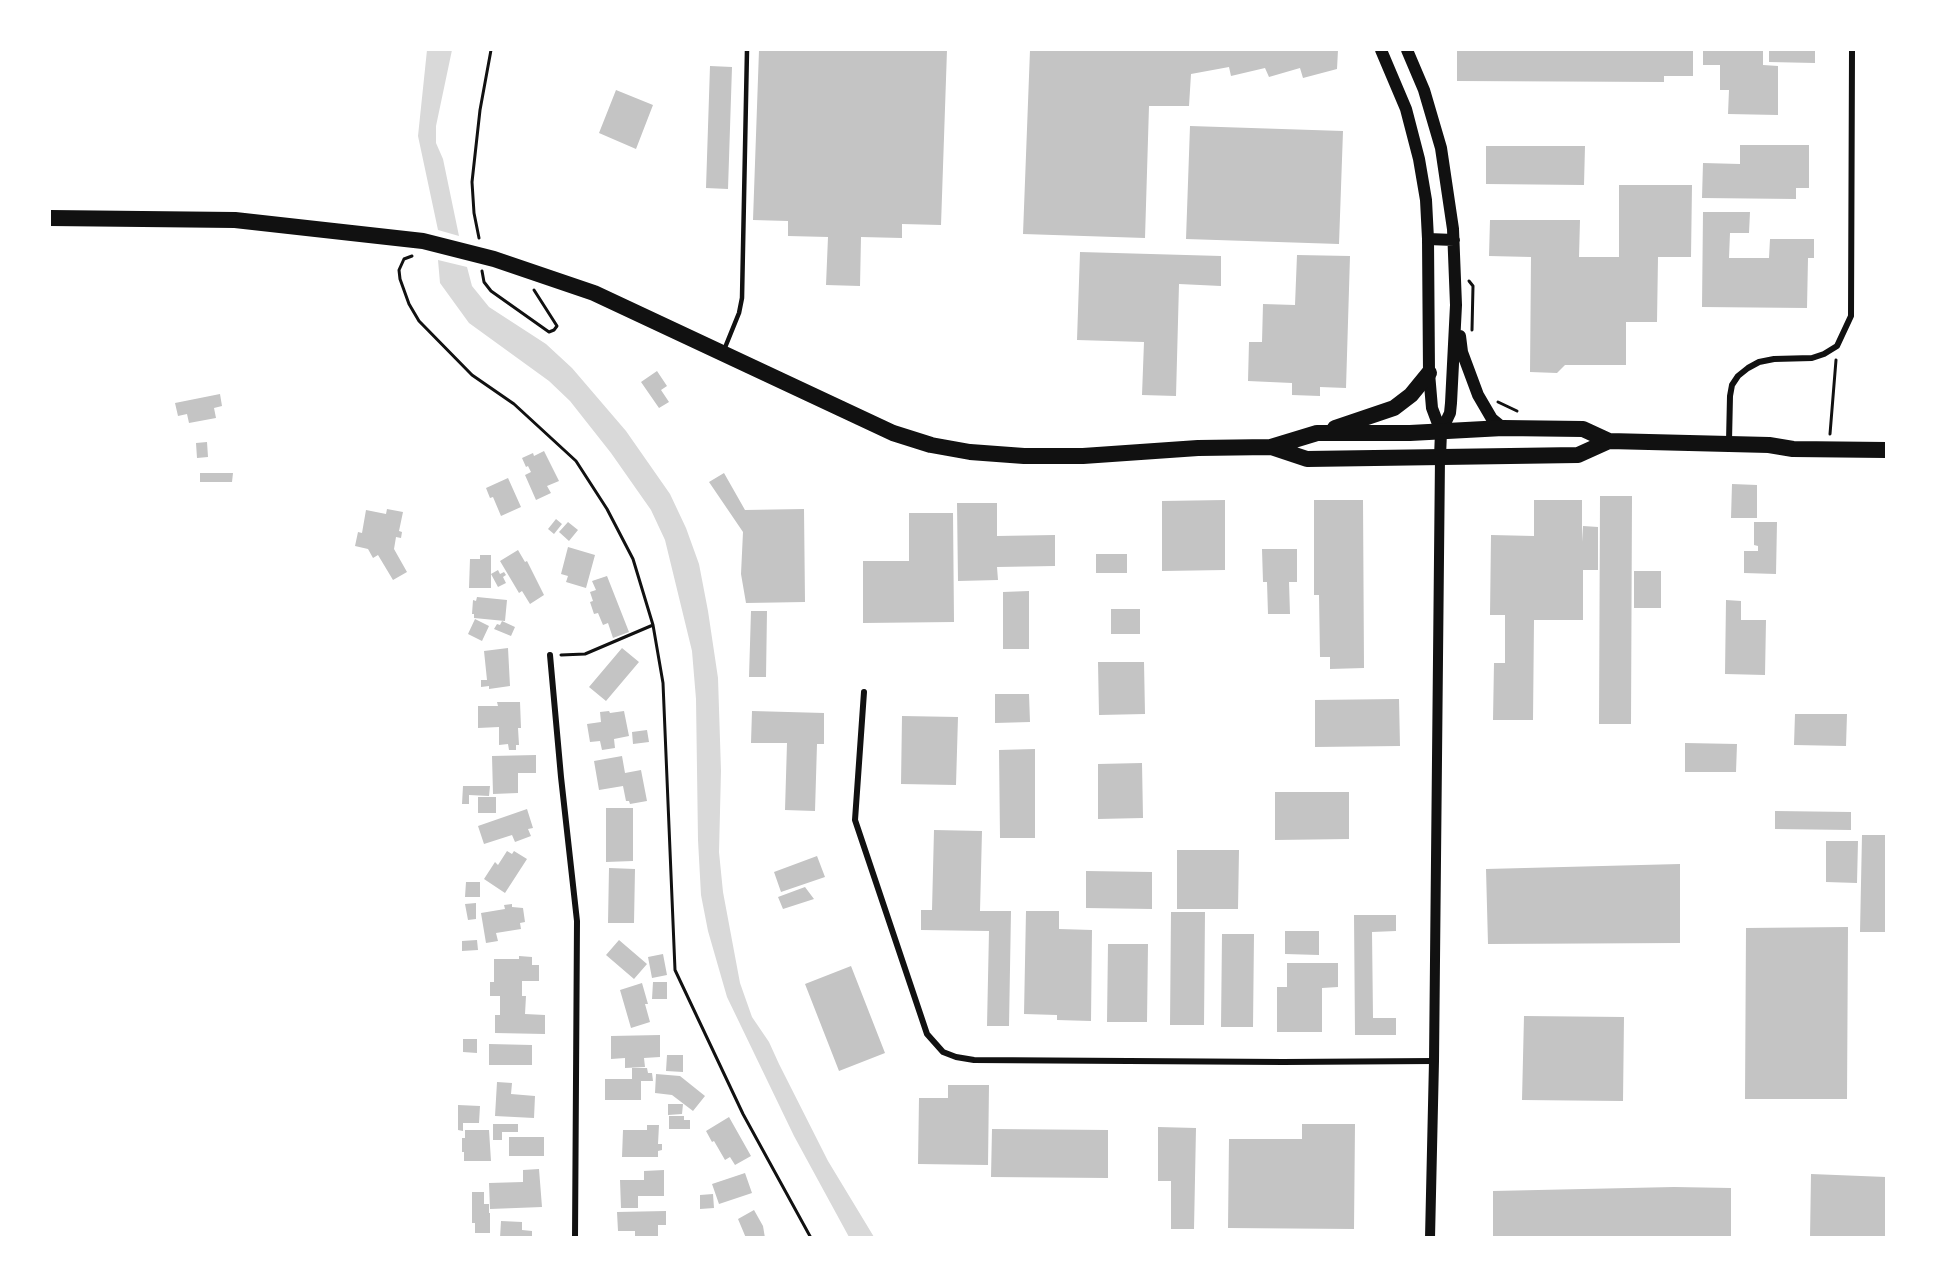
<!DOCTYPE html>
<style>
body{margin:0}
#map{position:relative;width:1936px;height:1287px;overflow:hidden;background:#fff;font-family:Helvetica,sans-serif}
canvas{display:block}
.frame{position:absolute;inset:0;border:51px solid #fff;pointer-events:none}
</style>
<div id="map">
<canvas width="1936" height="1287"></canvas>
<div class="frame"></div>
</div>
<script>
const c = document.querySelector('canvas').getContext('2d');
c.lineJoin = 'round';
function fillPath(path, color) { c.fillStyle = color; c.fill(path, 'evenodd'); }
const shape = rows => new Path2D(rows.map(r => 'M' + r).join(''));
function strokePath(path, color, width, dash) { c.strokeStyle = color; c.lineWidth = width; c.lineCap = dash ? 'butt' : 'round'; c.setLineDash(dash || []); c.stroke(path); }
const water = shape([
 [427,50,452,50,436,126,436,143,443,159,459,236,438,230,418,136],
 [438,260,467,267,472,286,489,307,546,344,572,368,626,431,670,494,686,528,699,564,708,611,718,678,721,771,719,852,723,892,740,983,752,1017,769,1042,779,1064,828,1161,874,1237,849,1237,794,1136,727,997,708,931,701,895,698,840,696,699,692,651,665,540,651,510,611,453,570,401,549,381,469,323,440,283]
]);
const building = shape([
 [759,50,947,50,941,225,902,224,902,238,861,237,860,286,826,285,828,237,788,236,788,221,753,220],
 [1030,50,1338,50,1337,69,1303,78,1300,68,1269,77,1265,68,1231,76,1229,67,1191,74,1189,106,1149,106,1145,238,1023,234],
 [1457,50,1693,50,1693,76,1664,76,1664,82,1457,81],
 [1703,50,1763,50,1763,65,1778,66,1778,115,1728,114,1729,90,1720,90,1720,65,1703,65],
 [1769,50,1815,50,1815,63,1769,62],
 [710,66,732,67,728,189,706,188],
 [616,90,653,105,636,149,599,133],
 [1190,126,1343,131,1339,244,1186,239],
 [1740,145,1809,145,1809,188,1796,188,1796,199,1702,198,1703,163,1740,164],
 [1486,146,1585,146,1584,185,1486,184],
 [1619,185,1692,185,1691,257,1658,257,1657,322,1626,322,1626,365,1565,365,1557,373,1530,372,1531,257,1489,256,1490,220,1580,220,1579,257,1619,257],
 [1703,212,1750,212,1749,233,1730,233,1729,258,1769,258,1770,239,1814,239,1814,258,1808,258,1807,308,1702,307],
 [1080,252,1221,256,1221,286,1179,284,1176,396,1142,395,1144,342,1077,340],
 [1297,255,1350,256,1346,388,1320,387,1320,396,1292,395,1292,383,1248,381,1249,342,1262,342,1263,304,1295,305],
 [657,371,667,386,661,390,669,402,659,408,641,382],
 [220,394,222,406,214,408,216,418,189,423,187,414,178,416,175,403],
 [207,442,208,457,197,458,196,443],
 [544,451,559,481,547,486,551,493,536,500,525,475,531,472,528,466,526,467,522,458,533,453,534,456],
 [200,473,233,473,232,482,200,482],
 [724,473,745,510,804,509,805,602,746,603,741,574,743,532,709,482],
 [508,478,521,507,501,516,493,497,490,498,486,488],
 [1732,484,1757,485,1757,518,1731,518],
 [1600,496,1632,496,1631,724,1599,724],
 [1225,500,1225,570,1162,571,1162,501],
 [1314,500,1363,500,1364,668,1330,669,1330,657,1320,657,1319,595,1314,595],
 [1534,500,1582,500,1582,542,1583,526,1598,527,1598,570,1583,570,1583,620,1534,620,1533,720,1493,720,1494,663,1505,663,1505,615,1490,615,1491,535,1534,536],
 [957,503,997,503,997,536,1055,535,1055,566,997,567,998,580,958,581],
 [387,509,403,512,399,531,402,532,401,538,396,537,394,549,407,572,393,580,378,555,373,558,368,549,355,546,358,532,362,533,366,510,386,514],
 [909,513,953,513,954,622,863,623,863,561,909,561],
 [556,519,562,524,554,534,548,529],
 [568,522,578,530,569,541,559,532],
 [1754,522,1777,522,1776,574,1744,573,1744,551,1758,551,1758,546,1754,545],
 [568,547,595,555,586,588,566,582,568,576,561,574],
 [1262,549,1297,549,1297,582,1289,582,1290,614,1268,614,1267,582,1263,582],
 [518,550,525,562,527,561,544,595,530,604,522,591,519,593,500,561],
 [1096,554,1127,554,1127,573,1096,573],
 [480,555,491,555,491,588,469,588,470,559,480,559],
 [498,570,500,574,504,572,506,575,503,577,506,583,498,587,491,574],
 [1634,571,1661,571,1661,608,1634,608],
 [607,576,629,632,613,638,608,623,603,625,598,613,594,614,590,602,593,601,590,592,596,590,592,581],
 [1029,591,1029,649,1003,649,1003,592],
 [477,597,507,600,505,621,474,618,474,614,472,614,473,600,476,601],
 [1726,600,1741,601,1741,620,1766,620,1765,675,1725,674],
 [1111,609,1140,609,1140,634,1111,634],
 [751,611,767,611,766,677,749,677],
 [475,619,489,626,482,641,468,634],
 [502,621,515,627,511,636,494,629,497,624,500,625],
 [508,648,510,686,489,689,489,686,481,687,481,680,487,680,484,651],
 [622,648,639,662,606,701,589,687],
 [1098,662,1144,662,1145,714,1099,715],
 [995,694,1029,694,1030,722,995,723],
 [1399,699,1400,746,1315,747,1315,700],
 [497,702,520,702,521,728,518,728,519,745,516,745,516,750,509,750,508,744,499,745,499,727,478,728,478,706,498,706],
 [609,711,610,713,624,711,629,736,614,739,615,748,602,750,600,741,590,742,587,724,601,722,600,712],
 [752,711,824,713,824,744,817,744,815,811,785,810,787,743,751,743],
 [1795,714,1847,714,1846,746,1794,745],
 [902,716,958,717,956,785,901,784],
 [647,730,649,742,633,744,632,732],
 [1685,743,1737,744,1736,772,1685,772],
 [1035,749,1035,838,1000,838,999,750],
 [536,755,536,773,518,773,518,793,493,794,492,756],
 [622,756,625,773,641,770,647,801,630,804,629,801,626,801,623,786,599,790,594,761],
 [1142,763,1143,818,1098,819,1098,764],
 [463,786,490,786,489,796,469,795,469,804,462,804],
 [1275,792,1349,792,1349,839,1275,840],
 [478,797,496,797,496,813,478,813],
 [606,808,633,808,633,861,606,862],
 [527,809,533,828,528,829,531,836,515,842,512,835,484,844,478,826],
 [1775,811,1851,812,1851,830,1775,829],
 [934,830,982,831,980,911,1011,911,1009,1026,987,1026,989,931,921,930,921,910,932,910],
 [1862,835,1886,835,1886,932,1860,932],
 [1826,841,1858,841,1857,883,1826,882],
 [1177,850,1239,850,1238,909,1177,909],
 [507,851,512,854,514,851,527,859,505,893,484,879,495,862,498,865],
 [817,856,825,877,781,892,774,872],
 [1680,864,1680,943,1488,944,1486,869],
 [609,868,635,869,634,923,608,923],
 [1086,871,1152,872,1152,909,1086,908],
 [466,882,480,882,480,897,465,897],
 [805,887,814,899,783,909,778,897],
 [476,903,476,919,468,920,465,904],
 [512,904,512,907,523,908,525,922,520,923,521,929,496,933,498,941,486,943,481,913,505,909,504,905],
 [1026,911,1059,911,1059,929,1092,930,1091,1021,1057,1020,1057,1015,1024,1014],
 [1171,912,1205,912,1204,1025,1170,1025],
 [1354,915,1396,915,1396,931,1372,932,1373,1018,1396,1018,1396,1035,1355,1035],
 [1848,927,1847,1099,1745,1099,1746,928],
 [1285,931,1319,931,1319,955,1285,954],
 [1222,934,1254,934,1253,1027,1221,1027],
 [477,940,478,950,462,951,462,941],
 [619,940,647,964,634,979,606,955],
 [1108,944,1148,944,1147,1022,1107,1022],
 [663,954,667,975,652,978,648,957],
 [519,956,532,957,532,965,539,965,539,981,522,981,522,996,526,996,525,1014,545,1015,545,1034,495,1033,495,1015,500,1015,500,996,490,996,490,982,494,982,494,959,519,959],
 [1287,963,1338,963,1338,987,1322,988,1322,1032,1277,1032,1277,987,1287,987],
 [851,966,885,1053,839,1071,805,984],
 [653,982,667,982,667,999,652,999],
 [642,983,648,1004,645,1004,650,1022,631,1028,620,990],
 [1524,1016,1624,1017,1623,1101,1522,1100],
 [660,1035,660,1057,644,1058,645,1067,625,1068,625,1058,611,1059,611,1036],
 [463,1039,477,1039,477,1053,463,1052],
 [489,1044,532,1045,532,1065,489,1065],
 [667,1055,683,1055,683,1072,666,1071],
 [632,1068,647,1068,648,1073,652,1073,653,1081,641,1081,641,1100,605,1100,605,1079,632,1079],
 [656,1074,680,1076,705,1096,693,1111,672,1095,655,1093],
 [497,1082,512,1083,511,1094,535,1096,534,1118,495,1116],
 [948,1085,989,1085,988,1165,918,1164,919,1098,948,1098],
 [668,1104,683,1104,682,1114,668,1115],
 [458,1105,480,1106,479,1123,463,1123,463,1131,458,1130],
 [669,1116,684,1116,684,1120,690,1120,690,1129,669,1129],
 [729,1117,751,1156,735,1165,730,1157,725,1160,714,1141,712,1142,706,1131],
 [493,1124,518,1124,518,1132,502,1132,502,1140,493,1140],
 [1302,1124,1355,1124,1354,1229,1228,1228,1229,1139,1302,1139],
 [647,1125,659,1125,658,1144,662,1144,662,1150,658,1151,658,1157,622,1157,623,1130,647,1130],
 [1158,1127,1196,1128,1194,1229,1171,1229,1171,1181,1158,1181],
 [992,1129,1108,1130,1108,1178,991,1177],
 [465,1130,489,1130,491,1161,464,1161,464,1152,462,1152,462,1138,465,1138],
 [509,1137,544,1137,544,1156,509,1156],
 [539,1169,542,1207,490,1209,489,1183,523,1182,523,1170],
 [664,1170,664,1196,638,1196,638,1208,621,1208,620,1180,644,1180,644,1171],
 [745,1173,752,1193,719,1204,712,1184],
 [1811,1174,1886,1177,1886,1238,1810,1238],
 [1674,1187,1731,1188,1731,1238,1493,1238,1493,1191],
 [472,1192,484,1192,484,1204,489,1204,489,1213,490,1213,490,1233,475,1233,475,1223,472,1223],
 [713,1194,714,1208,700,1209,700,1195],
 [754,1210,763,1226,765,1238,746,1238,738,1219],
 [666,1211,666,1225,658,1225,658,1238,635,1238,635,1231,618,1231,617,1212],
 [501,1221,522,1222,522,1230,532,1231,532,1238,500,1238]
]);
const path = shape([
 [479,238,474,213,472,182,480,110,491,50],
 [412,256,404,259,399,270,400,279,409,304,419,321,472,375,514,404,576,461,607,509,633,559,653,625,663,683,675,970,743,1114,811,1238],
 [482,271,484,282,491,291,549,332,554,330,557,326,534,290],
 [1469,281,1473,286,1472,330],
 [1498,402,1517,411],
 [1830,434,1836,360],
 [561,655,585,654,653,625]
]);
const service = shape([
 [724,350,739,313,742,298,747,50]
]);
const minor = shape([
 [1729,441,1730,396,1732,385,1738,376,1748,368,1759,362,1774,359,1812,358,1824,354,1837,346,1851,316,1852,50],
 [550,655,561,777,577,921,575,1238],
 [864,692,855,820,927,1034,943,1052,956,1057,974,1060,1283,1062,1434,1061]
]);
const tertiary = shape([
 [1430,1238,1434,1061,1440,457]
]);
const secondary = shape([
 [1381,50,1406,109,1419,159,1426,200,1428,239,1429,373,1432,408,1441,432],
 [1407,50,1424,90,1441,148,1453,229,1456,305,1451,403,1450,413,1441,432,1440,457],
 [1428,239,1454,240],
 [1460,336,1462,352,1478,395,1492,419,1503,428]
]);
const trunk = shape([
 [50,218,235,220,423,241,494,259,594,293,893,433,931,445,970,452,1024,456,1083,456,1198,448,1271,447,1317,433,1410,433,1503,428,1583,429,1609,441,1769,445,1793,449,1886,450],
 [1335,428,1394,408,1411,395,1429,373],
 [1271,447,1307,459,1578,455,1609,441]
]);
fillPath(water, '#d9d9d9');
fillPath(building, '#c4c4c4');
strokePath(path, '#111', 3);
strokePath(service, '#111', 4.5);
strokePath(minor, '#111', 6);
strokePath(tertiary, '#111', 10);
strokePath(secondary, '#111', 12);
strokePath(trunk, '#111', 16);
</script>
